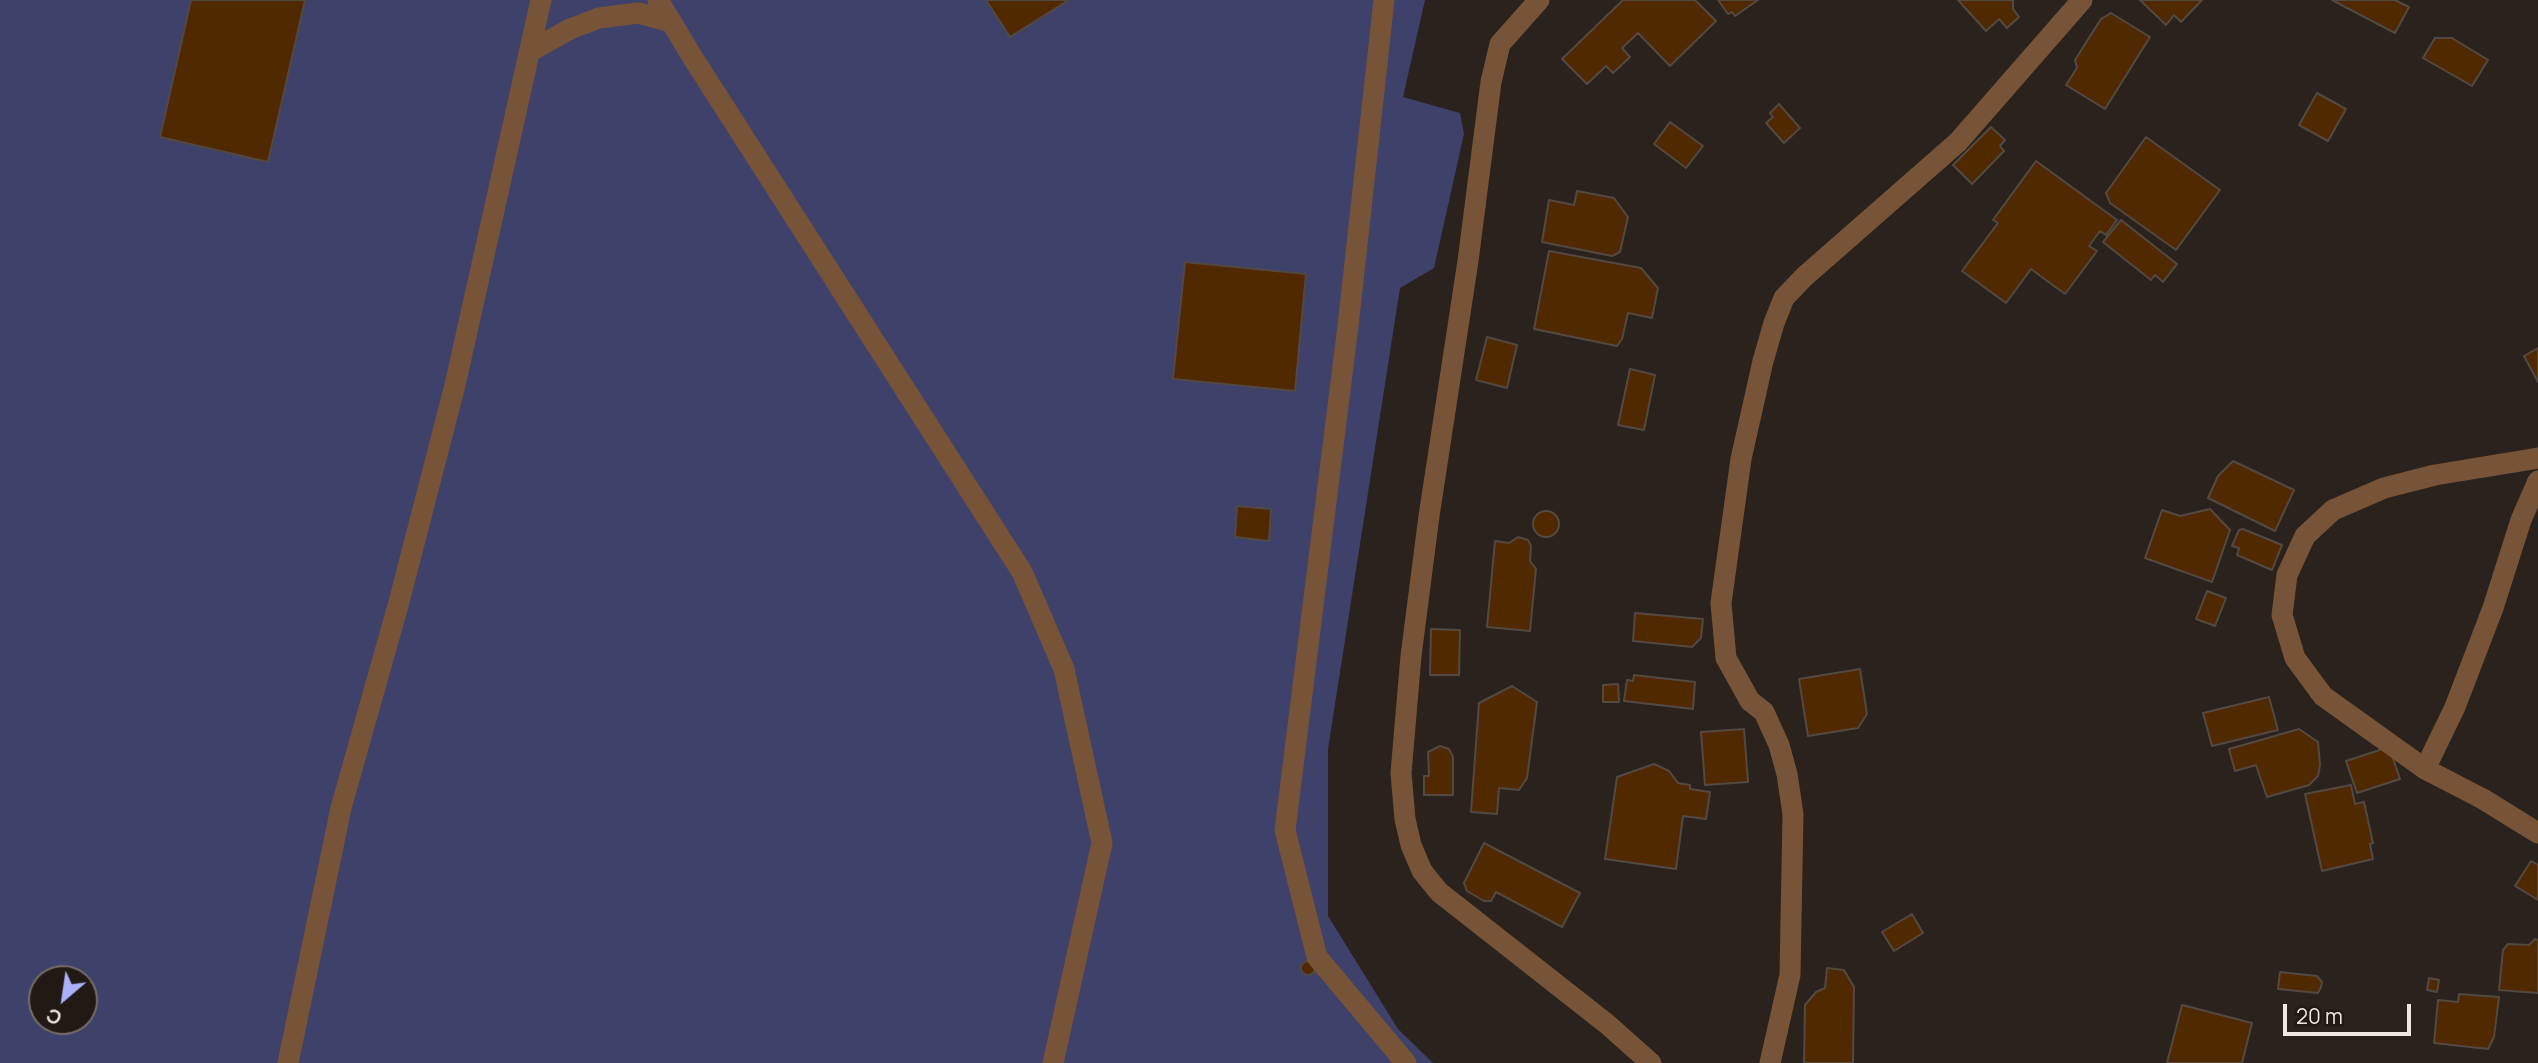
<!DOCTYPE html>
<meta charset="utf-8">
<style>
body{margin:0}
#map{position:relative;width:2538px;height:1063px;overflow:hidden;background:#2a221c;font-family:Manrope,sans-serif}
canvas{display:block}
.north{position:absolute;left:28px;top:965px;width:70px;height:70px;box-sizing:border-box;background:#211913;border:2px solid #736c67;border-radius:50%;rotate:209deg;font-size:19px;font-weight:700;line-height:28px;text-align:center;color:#eee8e4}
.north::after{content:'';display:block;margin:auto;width:24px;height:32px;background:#aab0fb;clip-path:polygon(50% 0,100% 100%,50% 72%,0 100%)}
.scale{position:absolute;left:2283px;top:1004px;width:128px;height:32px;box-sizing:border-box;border:4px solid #eee8e4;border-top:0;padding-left:9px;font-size:21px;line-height:24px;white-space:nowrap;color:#eee8e4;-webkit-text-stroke:5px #211913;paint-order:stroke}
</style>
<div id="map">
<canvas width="2538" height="1063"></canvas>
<div class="north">С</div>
<div class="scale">20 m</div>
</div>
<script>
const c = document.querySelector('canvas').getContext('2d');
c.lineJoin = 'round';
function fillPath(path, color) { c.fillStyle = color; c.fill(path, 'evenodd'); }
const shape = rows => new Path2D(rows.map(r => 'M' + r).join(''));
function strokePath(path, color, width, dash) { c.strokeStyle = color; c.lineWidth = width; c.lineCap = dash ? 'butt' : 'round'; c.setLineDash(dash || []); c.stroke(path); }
const green = shape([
 [0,0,1425,0,1403,97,1460,113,1464,134,1434,268,1400,288,1328,749,1328,916,1398,1029,1433,1063,0,1063],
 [42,979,84,979,84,1021,42,1021]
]);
const building = shape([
 [191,0,305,0,268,162,160,137,191,0],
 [986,0,1069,0,1010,37,986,0],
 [1623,0,1695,0,1716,21,1670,66,1638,33,1622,48,1630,57,1613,73,1606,66,1587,84,1562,59,1623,0],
 [1718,0,1758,0,1735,16,1732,12,1728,14,1718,0],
 [1958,0,2013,0,2013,9,2019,17,2007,28,1999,19,1986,31,1958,0],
 [2140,0,2202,0,2181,22,2174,15,2166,25,2140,0],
 [2332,0,2395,0,2409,7,2395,33,2332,0],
 [2111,13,2150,37,2105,109,2066,85,2077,68,2075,60,2101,19,2111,13],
 [2435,38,2452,38,2488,60,2472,86,2423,58,2435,38],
 [2317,93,2346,109,2328,141,2299,125,2317,93],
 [1779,104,1800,128,1784,143,1766,123,1773,117,1770,113,1779,104],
 [1670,122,1703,146,1686,168,1654,144,1670,122],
 [1991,127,2005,140,2000,146,2004,151,1972,184,1953,165,1991,127],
 [2146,137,2220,190,2176,250,2110,203,2106,193,2146,137],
 [2036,161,2117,220,2106,235,2100,231,2089,246,2097,251,2065,294,2031,269,2006,303,1962,271,1998,223,1993,220,2036,161],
 [1577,191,1614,198,1628,217,1620,252,1612,256,1542,242,1549,200,1574,205,1577,191],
 [2121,220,2177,264,2163,282,2155,275,2151,280,2103,242,2121,220],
 [1549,251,1641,268,1658,288,1652,318,1628,313,1622,339,1617,346,1534,329,1549,251],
 [1185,262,1306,274,1295,391,1173,379,1185,262],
 [1487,337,1517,345,1507,388,1476,380,1487,337],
 [2538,348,2538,382,2524,356,2538,348],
 [1630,369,1655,375,1644,430,1618,425,1630,369],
 [2233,461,2294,490,2275,531,2208,498,2218,476,2233,461],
 [1237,506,1271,509,1269,541,1235,537,1237,506],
 [2210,509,2230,530,2212,582,2145,558,2162,510,2180,516,2210,509],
 '1533 524a13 13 0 1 1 26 0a13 13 0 1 1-26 0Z',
 [2243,529,2282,545,2272,570,2237,555,2239,548,2232,546,2239,530,2243,529],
 [1518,537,1528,540,1531,546,1530,561,1536,569,1530,631,1487,627,1495,541,1509,543,1518,537],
 [2207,591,2226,598,2215,626,2196,619,2207,591],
 [1635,613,1703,619,1701,638,1692,647,1633,641,1635,613],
 [1431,629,1460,630,1459,675,1430,675,1431,629],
 [1860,669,1867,714,1858,728,1808,736,1799,679,1860,669],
 [1634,675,1695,682,1693,709,1624,701,1627,680,1633,681,1634,675],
 [1618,684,1619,702,1603,702,1603,685,1618,684],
 [1512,686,1537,702,1527,778,1519,790,1499,788,1497,814,1471,812,1479,703,1512,686],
 [2269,697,2278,730,2212,746,2203,713,2269,697],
 [1744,729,1748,782,1705,785,1701,732,1744,729],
 [2299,729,2318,742,2320,765,2318,776,2309,785,2267,797,2256,765,2235,771,2229,749,2299,729],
 [1440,746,1449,749,1453,757,1453,795,1424,795,1424,776,1429,776,1428,752,1440,746],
 [2389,747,2400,779,2357,793,2346,761,2389,747],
 [1654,764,1669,771,1678,783,1690,785,1690,789,1710,792,1706,819,1683,816,1676,869,1605,859,1617,777,1654,764],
 [2351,785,2355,804,2364,802,2373,843,2370,844,2373,859,2322,871,2305,794,2351,785],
 [1484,843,1580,893,1562,927,1496,892,1491,901,1484,901,1467,891,1464,883,1484,843],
 [2531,861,2538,865,2538,900,2515,886,2531,861],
 [1912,914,1923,933,1894,951,1882,932,1912,914],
 [2535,939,2538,940,2538,993,2499,990,2503,950,2508,944,2529,945,2535,939],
 '1301 968a7 7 0 1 1 14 0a7 7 0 1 1-14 0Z',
 [1827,968,1844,970,1854,987,1853,1063,1804,1063,1805,1005,1816,992,1825,988,1827,968],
 [2280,972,2317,976,2322,982,2321,987,2318,993,2278,989,2280,972],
 [2429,978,2439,980,2437,992,2427,990,2429,978],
 [2459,994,2499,997,2494,1037,2488,1049,2434,1043,2438,1000,2458,1002,2459,994],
 [2182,1005,2252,1023,2242,1063,2167,1063,2182,1005]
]);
const lane = shape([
 [658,0,693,58,1022,572,1064,669,1102,843,1053,1063],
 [1384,0,1348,326,1285,830,1317,957,1406,1063],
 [529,52,570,29,599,18,638,13,672,22],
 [288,1063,341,808,399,602,455,385,541,0]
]);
const street = shape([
 [1539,0,1500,44,1491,82,1468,261,1429,516,1411,656,1401,773,1405,819,1411,845,1422,871,1439,892,1607,1024,1651,1063],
 [2538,458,2435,475,2384,488,2333,510,2305,536,2287,575,2282,615,2295,658,2323,696,2425,769,2483,799,2538,833],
 [2425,769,2455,707,2493,608,2521,520,2538,481],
 [1770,1063,1790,975,1793,814,1787,774,1779,745,1764,712,1750,701,1726,658,1721,603,1741,459,1763,361,1774,323,1784,298,1804,277,1958,142,2082,0]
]);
fillPath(green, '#3e416a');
fillPath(building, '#512900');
strokePath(building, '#524943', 2);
strokePath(lane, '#775437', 21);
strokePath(street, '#775437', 21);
</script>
